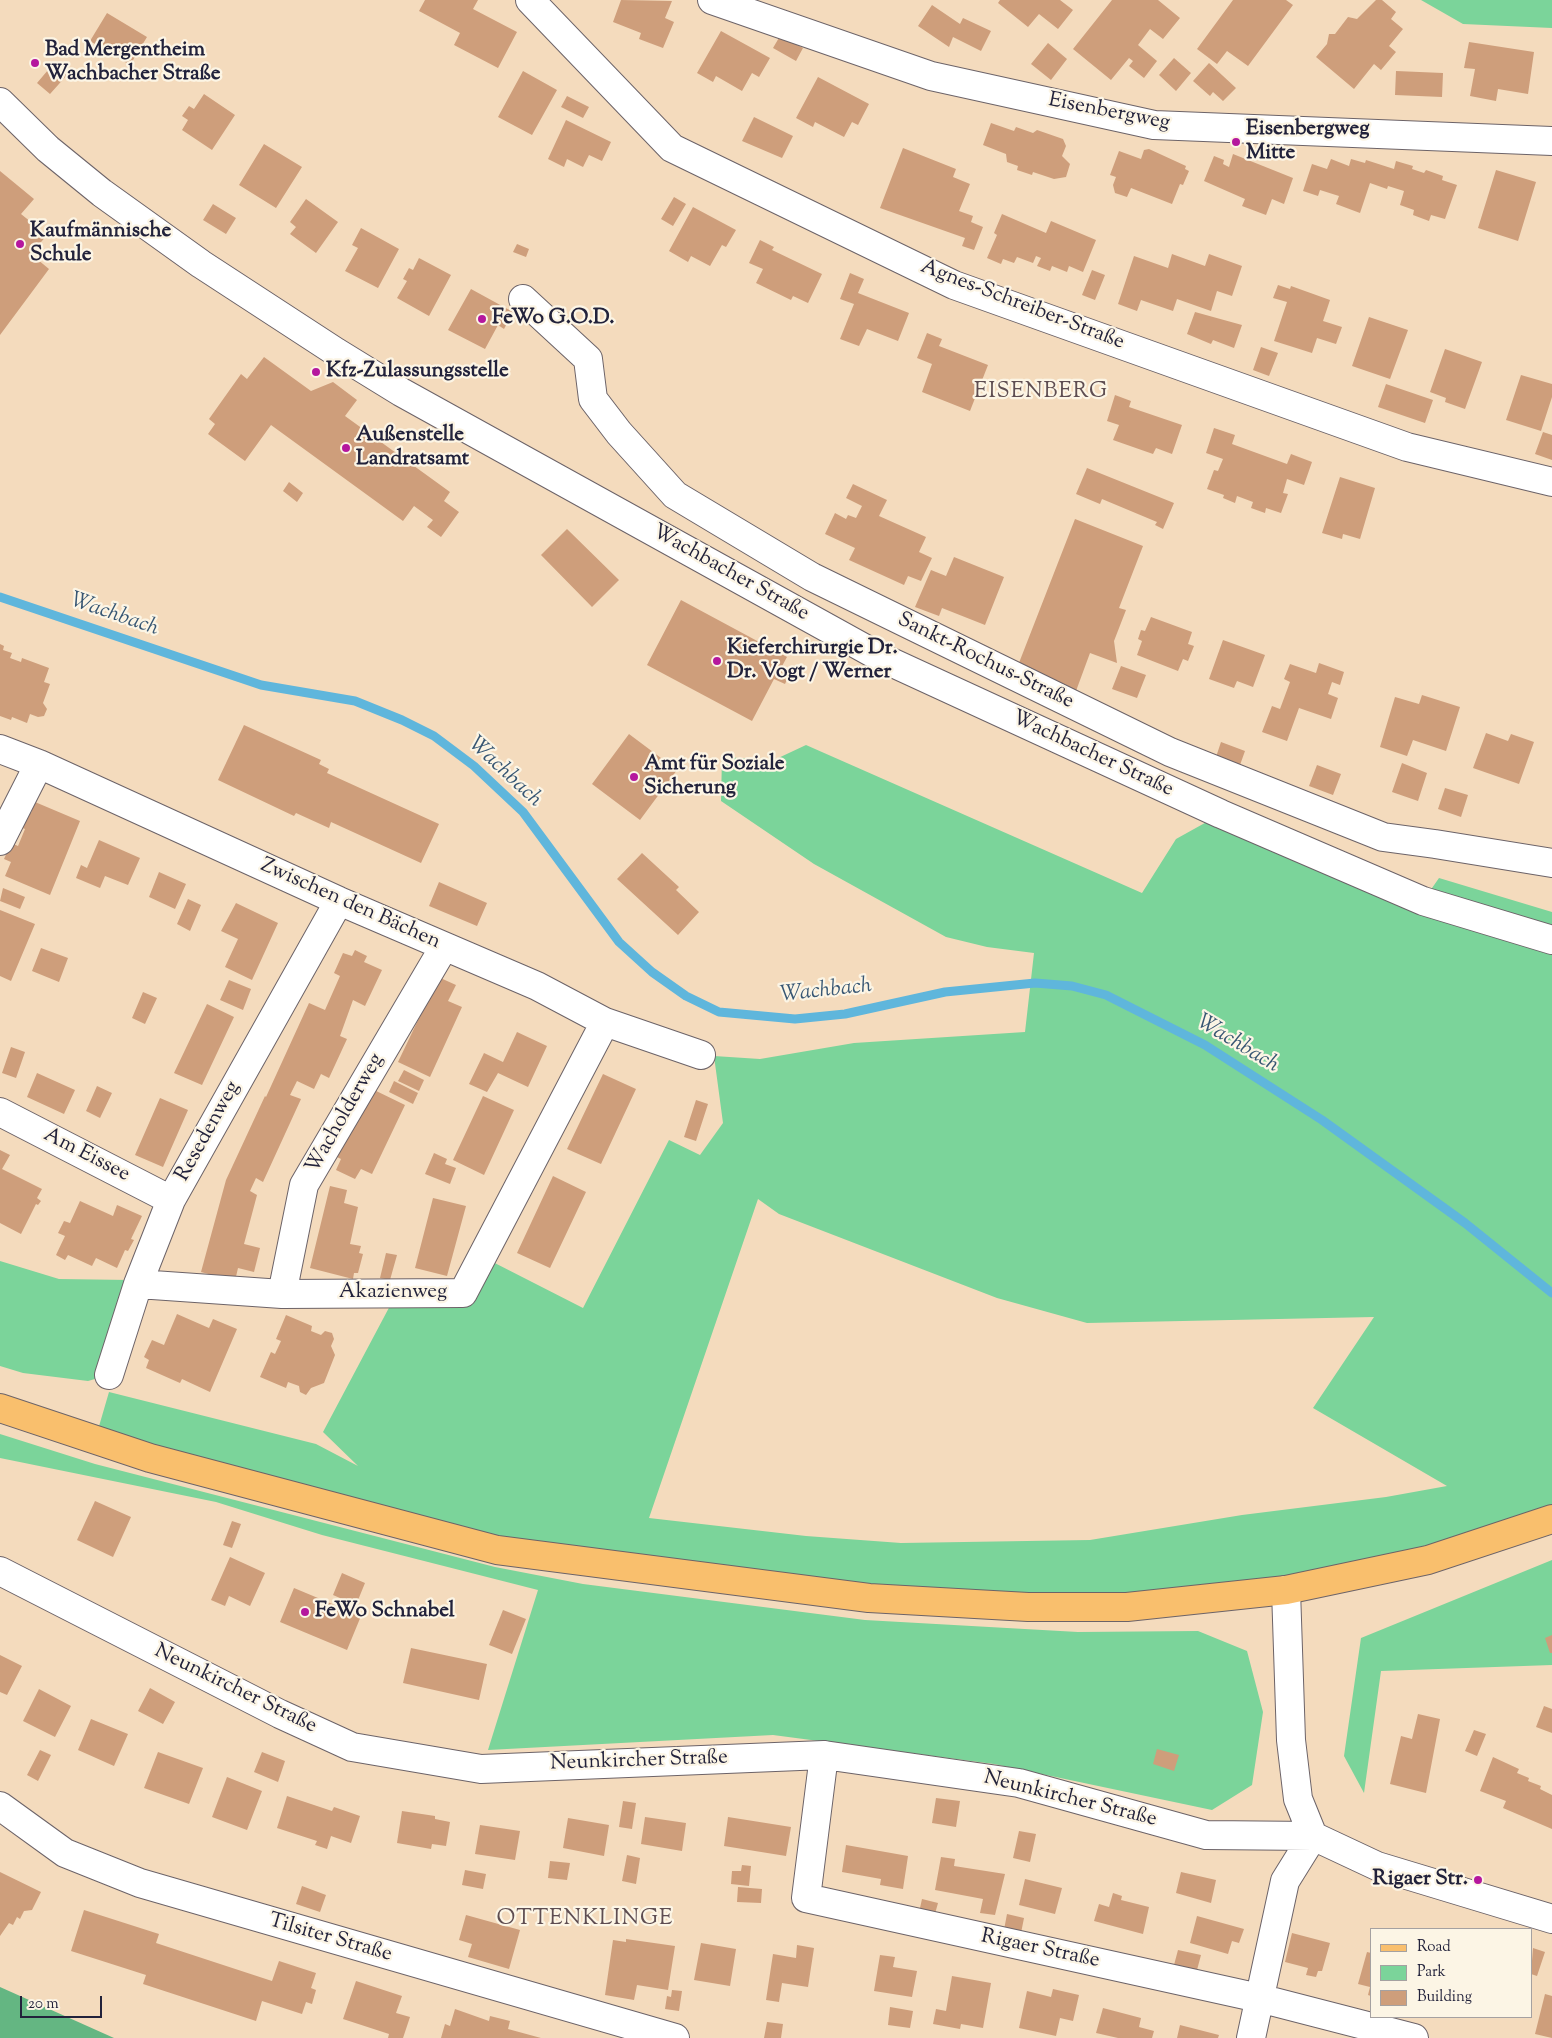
<!DOCTYPE html>
<meta charset="utf-8">
<style>
body{margin:0}
#map{position:relative;width:1552px;height:2038px;overflow:hidden;background:#f4dbbd;font-family:"Sorts Mill Goudy",serif}
canvas{display:block}
.legend{position:absolute;left:1370px;top:1928px;width:162px;height:90px;box-sizing:border-box;background:#fcf5e5;border:1px solid #a5a1a1;margin:0;padding:6px 9px;list-style:none;font-size:15px;color:#22223b}
.legend li{display:flex;align-items:center;gap:10px;height:25px}
.legend b{width:25px;border:1px solid #a5a1a1}
.scale{position:absolute;left:20px;top:1996px;width:82px;height:22px;box-sizing:border-box;border:2px solid #22223b;border-top:0;padding-left:6px;font-size:15px;line-height:18px;white-space:nowrap;color:#22223b;-webkit-text-stroke:4px #fcf5e5;paint-order:stroke}
</style>
<div id="map">
<canvas width="1552" height="2038"></canvas>
<ul class="legend">
<li><b style="height:6px;background:#f9bf6d"></b>Road</li>
<li><b style="height:14px;background:#7bd49a"></b>Park</li>
<li><b style="height:14px;background:#ce9e7b"></b>Building</li>
</ul>
<div class="scale">20 m</div>
</div>
<script>
const c = document.querySelector('canvas').getContext('2d');
c.lineJoin = 'round';
function fillPath(path, color) { c.fillStyle = color; c.fill(path, 'evenodd'); }
const shape = rows => new Path2D(rows.map(r => 'M' + r).join(''));
function strokePath(path, color, width, dash) { c.strokeStyle = color; c.lineWidth = width; c.lineCap = dash ? 'butt' : 'round'; c.setLineDash(dash || []); c.stroke(path); }
function label(font, color, halo, rows, align = 'center') {
  c.font = font + ' "Sorts Mill Goudy",serif'; c.lineWidth = 4.5; c.setLineDash([]); c.textBaseline = 'middle'; c.strokeStyle = halo; c.fillStyle = color; for (const [text, x, y, turn = 0] of rows) {
    c.save(); c.translate(x, y); c.rotate((+turn || 0) * Math.PI / 180); c.textAlign = isNaN(turn) ? turn : align; if (halo) c.strokeText(text, 0, 0); c.fillText(text, 0, 0); c.restore();
  }
}
const green = shape([
 [1421,0,1552,0,1552,28,1463,24],
 [806,745,1142,893,1176,839,1221,814,1423,901,1439,878,1552,912,1552,1519,1428,1560,1127,1607,561,1558,95,1440,109,1392,316,1444,358,1466,323,1432,392,1302,463,1293,481,1256,583,1308,669,1140,700,1155,723,1123,714,1056,760,1059,854,1043,1025,1032,1034,953,987,947,946,937,814,864,721,801,722,757,774,760],
 [758,1199,779,1214,997,1298,1087,1323,1374,1317,1313,1408,1447,1486,1386,1497,1242,1515,1090,1540,901,1543,806,1536,649,1518],
 [0,1261,59,1279,130,1280,109,1375,88,1381,23,1373,0,1366],
 [0,1434,95,1464,495,1567,583,1584,865,1620,1078,1632,1198,1631,1247,1651,1263,1712,1252,1785,1212,1810,994,1764,773,1735,488,1750,538,1590,322,1535,216,1502,0,1458],
 [1552,1560,1552,1665,1381,1671,1364,1793,1344,1756,1361,1638]
]);
const forest = shape([
 [0,1987,114,2038,0,2038]
]);
const stream = shape([
 [0,597,261,685,355,701,402,720,434,736,474,766,523,812,619,942,652,972,686,996,719,1012,795,1019,845,1014,945,992,1035,983,1072,986,1106,995,1205,1045,1322,1120,1465,1223,1552,1293]
]);
const building = shape([
 [425,0,478,0,473,9,517,32,498,68,454,45,460,33,419,11],
 [621,0,672,1,665,18,674,22,663,48,639,39,641,33,613,22],
 [1000,0,1060,0,1073,10,1058,29,1039,14,1028,27,998,3],
 [1112,0,1158,0,1180,18,1163,39,1150,29,1138,45,1157,61,1144,78,1129,66,1133,61,1129,58,1111,80,1073,49],
 [1233,0,1286,0,1293,5,1248,66,1227,51,1217,64,1197,49],
 [1376,0,1382,0,1396,12,1391,19,1403,29,1389,46,1396,52,1381,70,1374,64,1354,89,1316,57,1327,44,1329,34,1335,34,1348,17,1357,19],
 [932,5,960,24,963,18,991,31,981,51,953,37,949,47,918,26],
 [107,13,147,37,130,65,90,41],
 [721,31,770,58,759,77,752,73,742,91,716,76,713,82,697,73],
 [780,36,803,48,796,61,773,48],
 [1469,42,1534,52,1528,94,1498,89,1496,101,1470,96,1475,69,1464,68],
 [1048,43,1067,59,1051,80,1031,64],
 [1174,58,1191,73,1176,91,1159,75],
 [54,63,67,75,50,94,37,83],
 [1209,63,1236,88,1223,101,1213,92,1210,96,1193,81],
 [523,71,557,90,532,135,498,117],
 [1396,71,1443,73,1442,97,1395,95],
 [818,77,869,104,858,125,852,122,844,137,815,122,813,127,796,118],
 [204,94,235,115,212,150,182,130,188,120,182,116,189,106,194,109],
 [567,96,589,107,583,118,561,107],
 [754,117,793,136,782,158,742,141],
 [566,120,611,142,602,161,589,155,583,167,567,159,564,167,548,159],
 [991,123,1014,131,1016,127,1033,133,1037,130,1063,139,1066,146,1062,156,1070,164,1066,177,1054,179,1033,172,1032,175,1017,170,1018,166,1007,162,1006,154,983,145],
 [264,144,302,167,276,208,239,185],
 [903,148,956,169,953,177,970,184,959,211,973,216,971,222,983,227,974,250,962,246,965,238,880,208],
 [1149,149,1186,166,1185,169,1189,171,1183,185,1180,184,1172,204,1131,188,1127,197,1115,193,1113,185,1116,177,1110,175,1119,151,1141,159,1144,150],
 [1233,154,1293,178,1284,204,1272,199,1266,215,1242,206,1245,199,1204,181,1214,156,1224,160,1223,164,1229,167],
 [1331,159,1349,166,1351,159,1365,163,1366,160,1394,169,1396,161,1413,166,1412,169,1424,173,1426,170,1443,176,1442,180,1457,185,1445,219,1431,215,1429,221,1413,215,1414,210,1400,205,1404,191,1388,186,1387,189,1370,183,1360,213,1336,204,1339,196,1320,190,1318,196,1303,191,1312,164,1327,169],
 [1496,170,1536,182,1518,241,1478,228],
 [0,171,34,199,21,214,47,235,31,254,49,269,0,335],
 [674,197,686,204,673,226,661,219],
 [306,199,338,222,316,253,290,234,296,227,290,222],
 [213,204,236,218,226,234,203,220],
 [693,207,736,230,726,247,722,245,710,266,691,256,688,262,669,251],
 [1002,214,1046,233,1051,221,1096,240,1083,272,1069,266,1067,272,1052,266,1050,271,1037,266,1041,258,1036,256,1033,263,1017,257,1014,263,1003,259,1001,264,987,258,997,235,994,233],
 [361,228,399,249,378,288,345,271,358,248,352,245],
 [760,240,774,247,772,250,822,274,808,303,793,296,791,300,756,283,763,269,749,263],
 [517,244,529,249,526,257,513,252],
 [1172,254,1205,266,1209,254,1242,266,1232,296,1217,291,1211,311,1177,299,1173,311,1141,300,1137,311,1118,304,1134,256,1168,268],
 [419,258,451,275,429,316,397,298,407,281,403,279,409,268,413,270],
 [1092,270,1105,275,1095,300,1082,295],
 [850,273,864,279,858,293,909,313,898,341,867,329,859,346,840,339,854,304,840,299],
 [1278,285,1290,289,1291,286,1330,300,1323,321,1342,327,1336,344,1317,338,1312,353,1274,341,1287,302,1273,298],
 [471,289,513,312,504,329,498,325,485,349,448,330],
 [1195,312,1242,325,1234,348,1213,340,1211,344,1187,334],
 [1369,317,1408,330,1390,379,1352,366],
 [927,333,942,339,939,346,988,365,970,411,922,392,932,364,917,358],
 [1261,347,1278,353,1269,376,1253,370],
 [1445,349,1482,362,1465,409,1445,402,1446,398,1430,392],
 [264,357,311,391,333,382,357,400,345,416,450,492,444,501,459,512,441,537,427,527,433,520,414,506,403,521,271,425,245,461,208,434,215,424,209,419,241,374,247,379],
 [1521,375,1552,384,1552,397,1541,431,1506,420],
 [1386,384,1433,400,1425,423,1378,407],
 [1115,395,1131,401,1129,407,1182,425,1172,454,1156,448,1153,454,1113,440,1119,425,1107,421],
 [1214,428,1235,435,1232,444,1287,464,1291,454,1312,462,1304,485,1287,479,1283,493,1288,494,1281,513,1266,508,1265,513,1251,508,1253,502,1237,496,1235,503,1223,498,1224,495,1207,489,1214,470,1218,471,1223,459,1206,453],
 [1543,432,1552,435,1552,460,1535,454],
 [1087,468,1174,503,1163,529,1155,525,1157,522,1102,499,1100,504,1076,494],
 [1340,477,1375,488,1360,539,1343,534,1342,539,1322,533],
 [289,482,303,493,297,502,283,491],
 [853,484,887,500,879,516,926,537,919,552,932,558,921,581,908,576,904,585,849,560,855,548,825,534,835,513,846,519,848,515,856,518,862,506,846,498],
 [1075,519,1143,546,1119,608,1126,610,1114,641,1117,663,1090,653,1076,691,1017,668],
 [567,529,619,580,592,607,541,555],
 [954,557,1004,577,985,625,942,608,939,616,915,607,931,570,946,576],
 [681,600,787,657,781,668,790,673,785,684,774,679,752,721,647,665],
 [1151,617,1192,632,1188,644,1194,646,1188,661,1183,659,1178,671,1137,655,1142,641,1138,639,1141,630,1145,631],
 [1223,640,1265,655,1253,687,1237,681,1234,688,1209,679],
 [0,644,4,646,3,650,12,653,10,658,21,662,22,658,49,668,44,682,50,684,43,703,47,709,44,716,38,717,30,714,27,723,12,717,11,720,0,716],
 [1319,663,1344,672,1340,685,1332,682,1328,694,1338,698,1331,719,1299,708,1287,741,1262,732,1272,706,1280,709,1290,682,1284,679,1290,664,1316,673],
 [1121,666,1146,675,1137,698,1112,689],
 [1422,695,1460,707,1446,751,1413,740,1407,756,1380,747,1395,697,1419,704],
 [244,725,321,760,319,764,329,769,327,773,439,824,421,863,331,822,329,828,296,813,294,816,218,780],
 [1486,733,1508,741,1511,734,1534,742,1519,784,1473,768],
 [629,734,677,770,640,820,592,784],
 [1221,742,1245,751,1240,765,1216,757],
 [1402,763,1427,773,1418,801,1392,792],
 [1317,765,1341,774,1333,795,1309,786],
 [1445,788,1468,795,1461,817,1438,809],
 [35,802,80,821,50,895,5,876,11,862,4,859,11,843,18,846,25,829,18,826,25,811,31,813],
 [99,840,140,858,128,885,105,876,100,888,76,878,81,865,87,868],
 [642,853,679,887,676,890,699,912,678,935,617,879],
 [159,872,186,884,175,909,149,897],
 [439,882,487,903,477,926,429,906],
 [3,888,25,897,20,909,0,901],
 [188,899,201,905,190,931,177,924],
 [236,903,278,923,252,980,225,967,238,939,221,931],
 [0,910,35,924,11,981,0,976],
 [41,948,68,958,59,982,32,971],
 [355,950,367,956,364,962,382,970,365,1006,353,1000,340,1036,347,1039,329,1078,321,1074,314,1089,297,1081,290,1095,301,1099,263,1182,256,1178,250,1191,257,1195,244,1244,260,1248,254,1272,238,1268,235,1281,201,1272,226,1180,265,1096,266,1097,309,1003,325,1010,340,976,334,973,343,953,352,956],
 [436,976,456,985,448,1001,462,1007,430,1077,398,1062,431,993],
 [229,980,251,989,243,1010,220,1000],
 [143,992,157,998,145,1024,132,1018],
 [207,1004,234,1017,202,1085,174,1073],
 [517,1032,547,1046,528,1087,498,1073,487,1092,469,1084,484,1053,503,1062],
 [11,1047,25,1052,16,1078,2,1073],
 [404,1070,424,1080,419,1091,398,1081],
 [37,1073,75,1090,64,1114,27,1097],
 [603,1074,636,1089,601,1164,567,1149],
 [394,1081,418,1093,413,1104,389,1092],
 [97,1086,112,1093,100,1118,86,1111],
 [368,1087,405,1105,372,1174,361,1169,355,1179,336,1170,341,1159,335,1156],
 [483,1096,514,1110,484,1175,453,1160],
 [160,1098,188,1110,163,1167,135,1155],
 [696,1100,708,1104,696,1141,684,1137],
 [0,1150,10,1155,2,1169,42,1189,37,1198,41,1201,38,1205,36,1204,21,1234,0,1223],
 [434,1153,447,1159,445,1164,456,1168,450,1184,425,1174],
 [553,1176,586,1192,550,1268,517,1253],
 [330,1186,347,1190,344,1203,358,1207,350,1244,361,1246,359,1253,363,1254,358,1273,354,1273,353,1279,310,1268],
 [433,1198,466,1206,447,1276,415,1268],
 [80,1201,113,1216,117,1205,142,1216,131,1239,134,1240,128,1251,125,1250,117,1268,96,1258,92,1266,68,1255,65,1260,56,1255,65,1236,58,1233,64,1221,70,1223],
 [386,1253,397,1255,390,1280,380,1278],
 [177,1314,209,1328,213,1319,237,1329,210,1392,182,1379,180,1383,146,1368,149,1360,144,1357,152,1340,164,1345],
 [286,1315,312,1326,311,1331,321,1335,325,1331,332,1333,334,1339,331,1346,335,1355,324,1383,311,1388,306,1395,300,1392,299,1386,288,1382,286,1388,260,1377,271,1352,275,1354,281,1341,276,1339],
 [95,1501,131,1517,113,1557,77,1540],
 [232,1521,241,1524,232,1548,223,1545],
 [230,1557,265,1573,250,1606,229,1596,225,1606,211,1600],
 [342,1573,365,1583,356,1605,333,1595],
 [294,1588,361,1616,347,1650,280,1622],
 [503,1610,526,1619,512,1654,489,1645],
 [1552,1635,1552,1653,1550,1653,1545,1638],
 [411,1648,487,1664,479,1700,403,1683],
 [0,1655,22,1666,7,1695,0,1692],
 [150,1688,175,1702,163,1724,138,1711],
 [39,1689,71,1706,55,1737,23,1721],
 [1544,1706,1552,1709,1552,1733,1536,1727],
 [1418,1714,1440,1719,1426,1793,1390,1784,1401,1736,1412,1739],
 [91,1719,128,1734,114,1766,78,1750],
 [1474,1730,1486,1734,1477,1756,1465,1751],
 [1157,1749,1179,1755,1174,1771,1153,1764],
 [40,1750,51,1755,38,1781,27,1775],
 [158,1752,203,1768,189,1804,144,1788],
 [262,1752,285,1761,278,1782,254,1772],
 [1493,1757,1519,1769,1517,1773,1529,1778,1528,1781,1541,1786,1540,1789,1552,1795,1552,1829,1503,1808,1506,1801,1480,1791],
 [227,1777,262,1791,247,1830,212,1817],
 [287,1796,332,1811,334,1807,360,1816,351,1843,331,1836,327,1849,315,1845,317,1841,277,1828],
 [936,1798,960,1801,956,1827,932,1823],
 [623,1801,636,1803,632,1829,619,1827],
 [402,1811,435,1816,435,1819,450,1822,446,1846,432,1844,431,1849,397,1843],
 [645,1817,686,1823,682,1851,641,1844],
 [728,1817,791,1827,786,1856,724,1846],
 [568,1818,609,1825,604,1856,563,1848],
 [480,1825,520,1831,515,1860,475,1854],
 [1019,1831,1036,1834,1030,1862,1013,1858],
 [846,1845,908,1856,903,1889,880,1885,881,1879,842,1872],
 [627,1855,640,1858,636,1884,622,1881],
 [941,1857,955,1859,954,1866,1005,1874,995,1915,980,1913,983,1899,935,1890],
 [550,1861,570,1863,567,1880,548,1878],
 [742,1865,751,1866,749,1886,731,1884,732,1871,741,1871],
 [465,1870,486,1874,483,1889,462,1885],
 [0,1872,41,1892,32,1910,24,1911,20,1919,17,1917,13,1925,9,1923,0,1936],
 [1181,1872,1216,1880,1211,1903,1176,1893],
 [1025,1879,1062,1888,1055,1914,1019,1905],
 [302,1886,326,1895,320,1912,296,1904],
 [738,1887,762,1889,761,1903,737,1902],
 [1113,1893,1122,1896,1121,1900,1149,1907,1143,1934,1094,1921,1099,1904,1109,1907],
 [922,1899,938,1903,933,1921,918,1917],
 [84,1910,159,1934,156,1943,272,1981,279,1961,316,1973,311,1988,316,1990,312,2004,306,2002,302,2014,262,2001,256,2021,143,1984,146,1975,71,1951],
 [1007,1914,1024,1918,1020,1938,1003,1935],
 [466,1915,520,1930,509,1969,468,1957,472,1944,459,1940],
 [1197,1916,1244,1929,1239,1943,1232,1941,1228,1954,1190,1943],
 [1292,1933,1330,1943,1322,1971,1318,1971,1316,1977,1306,1975,1308,1968,1285,1962],
 [626,1939,675,1946,668,1990,637,1985,634,2000,605,1995,613,1940,626,1942],
 [701,1943,736,1949,730,1986,694,1980],
 [797,1945,814,1948,808,1987,782,1983,779,2002,766,2000,773,1954,796,1958],
 [1533,1948,1545,1952,1537,1976,1531,1974],
 [1178,1950,1201,1955,1197,1970,1174,1965],
 [1367,1952,1371,1953,1371,1996,1368,1995,1370,1987,1358,1984],
 [880,1955,895,1957,893,1967,917,1971,912,1997,874,1991],
 [952,1976,991,1983,983,2028,961,2024,960,2029,933,2024,936,2009,946,2011],
 [356,1981,402,1996,396,2013,410,2017,403,2038,388,2038,389,2034,343,2019],
 [1053,1989,1079,1995,1073,2021,1060,2018,1056,2036,1019,2028,1027,1991,1051,1997],
 [672,1990,682,1991,679,2011,665,2009,667,1996,671,1997],
 [1545,1994,1552,1996,1552,2038,1535,2034],
 [890,2007,913,2011,910,2028,888,2025],
 [1103,2008,1141,2018,1139,2027,1154,2031,1152,2038,1118,2038,1096,2033],
 [455,2009,489,2021,490,2016,510,2021,508,2029,541,2038,441,2038,445,2024,450,2026],
 [767,2022,783,2024,781,2038,764,2038],
 [1180,2025,1219,2035,1218,2038,1177,2038]
]);
const minor = shape([
 [530,0,672,148,954,285,1407,447,1552,482],
 [712,0,931,76,1154,125,1552,141],
 [0,102,48,149,102,193,201,264,336,352,401,392,880,657,1221,814,1423,901,1552,940],
 [523,299,588,359,593,399,619,433,675,495,812,577,1170,752,1383,837,1435,844,1552,863],
 [0,749,39,764,339,901,537,986,605,1022,701,1055],
 [0,841,39,764],
 [0,1112,171,1200],
 [138,1284,282,1294,463,1293,605,1022],
 [282,1294,304,1185,444,947],
 [109,1375,138,1284,171,1200,339,901],
 [0,1571,280,1714,352,1747,481,1769,824,1755,991,1779,1019,1783,1206,1835,1313,1836,1377,1866,1552,1919],
 [1286,1590,1291,1740,1298,1799,1313,1836],
 [824,1755,806,1898,1259,1998,1414,2038],
 [0,1806,65,1853,140,1883,675,2038],
 [1251,2038,1285,1881,1313,1836]
]);
const major = shape([
 [0,1408,150,1458,497,1550,869,1598,1028,1607,1127,1607,1286,1590,1428,1560,1552,1519]
]);
const markers = [
 [35,63,5,"#b5179e"],
 [1236,142,5,"#b5179e"],
 [20,244,5,"#b5179e"],
 [482,319,5,"#b5179e"],
 [316,372,5,"#b5179e"],
 [346,448,5,"#b5179e"],
 [717,661,5,"#b5179e"],
 [634,777,5,"#b5179e"],
 [305,1612,5,"#b5179e"],
 [1478,1880,5,"#b5179e"]
];
const poiNames = [
 ["Bad Mergentheim",45,51],
 ["Wachbacher Straße",45,75],
 ["Eisenbergweg",1246,130],
 ["Mitte",1246,154],
 ["Kaufmännische",30,232],
 ["Schule",30,256],
 ["FeWo G.O.D.",492,319],
 ["Kfz-Zulassungsstelle",326,372],
 ["Außenstelle",356,436],
 ["Landratsamt",356,460],
 ["Kieferchirurgie Dr.",727,649],
 ["Dr. Vogt / Werner",727,673],
 ["Amt für Soziale",644,765],
 ["Sicherung",644,789],
 ["FeWo Schnabel",315,1612],
 ["Rigaer Str.",1468,1880,"right"]
];
const streetNames = [
 ["Eisenbergweg",1109,113,11],
 ["Agnes-Schreiber-Straße",1022,306,21],
 ["Wachbacher Straße",730,574,29],
 ["Sankt-Rochus-Straße",985,662,26],
 ["Wachbacher Straße",1092,755,25],
 ["Zwischen den Bächen",350,905,24],
 ["Wacholderweg",346,1114,-60],
 ["Resedenweg",209,1132,-61],
 ["Am Eissee",86,1156,27],
 ["Akazienweg",393,1293],
 ["Neunkircher Straße",235,1690,26],
 ["Neunkircher Straße",639,1762,-2],
 ["Neunkircher Straße",1070,1800,14],
 ["Tilsiter Straße",330,1939,16],
 ["Rigaer Straße",1040,1950,12]
];
const neighbourhoodNames = [
 ["EISENBERG",1041,393],
 ["OTTENKLINGE",585,1920]
];
const waterNames = [
 ["Wachbach",114,616,19],
 ["Wachbach",504,773,43],
 ["Wachbach",826,992,-6],
 ["Wachbach",1237,1045,31]
];
fillPath(green, '#7bd49a');
fillPath(forest, '#64b682');
strokePath(stream, '#5fb6dc', 9);
fillPath(building, '#ce9e7b');
strokePath(minor, '#6c6368', 30);
strokePath(major, '#6c6368', 30);
strokePath(minor, '#fff', 28);
strokePath(major, '#f9bf6d', 28);
for (const [x, y, r, color] of markers) { const dot = new Path2D(); dot.arc(x, y, r, 0, 2 * Math.PI); c.fillStyle = color; c.fill(dot); strokePath(dot, '#fcf5e5', 2); }
label('bold 21px', '#22223b', '#fcf5e5', poiNames, 'left');
label('21px', '#22223b', '#fcf5e5', streetNames);
c.letterSpacing = '1px';
label('22px', '#5e4d51', '#fcf5e5', neighbourhoodNames);
c.letterSpacing = '0px';
label('italic 22px', '#375673', '#fcf5e5', waterNames);
</script>
